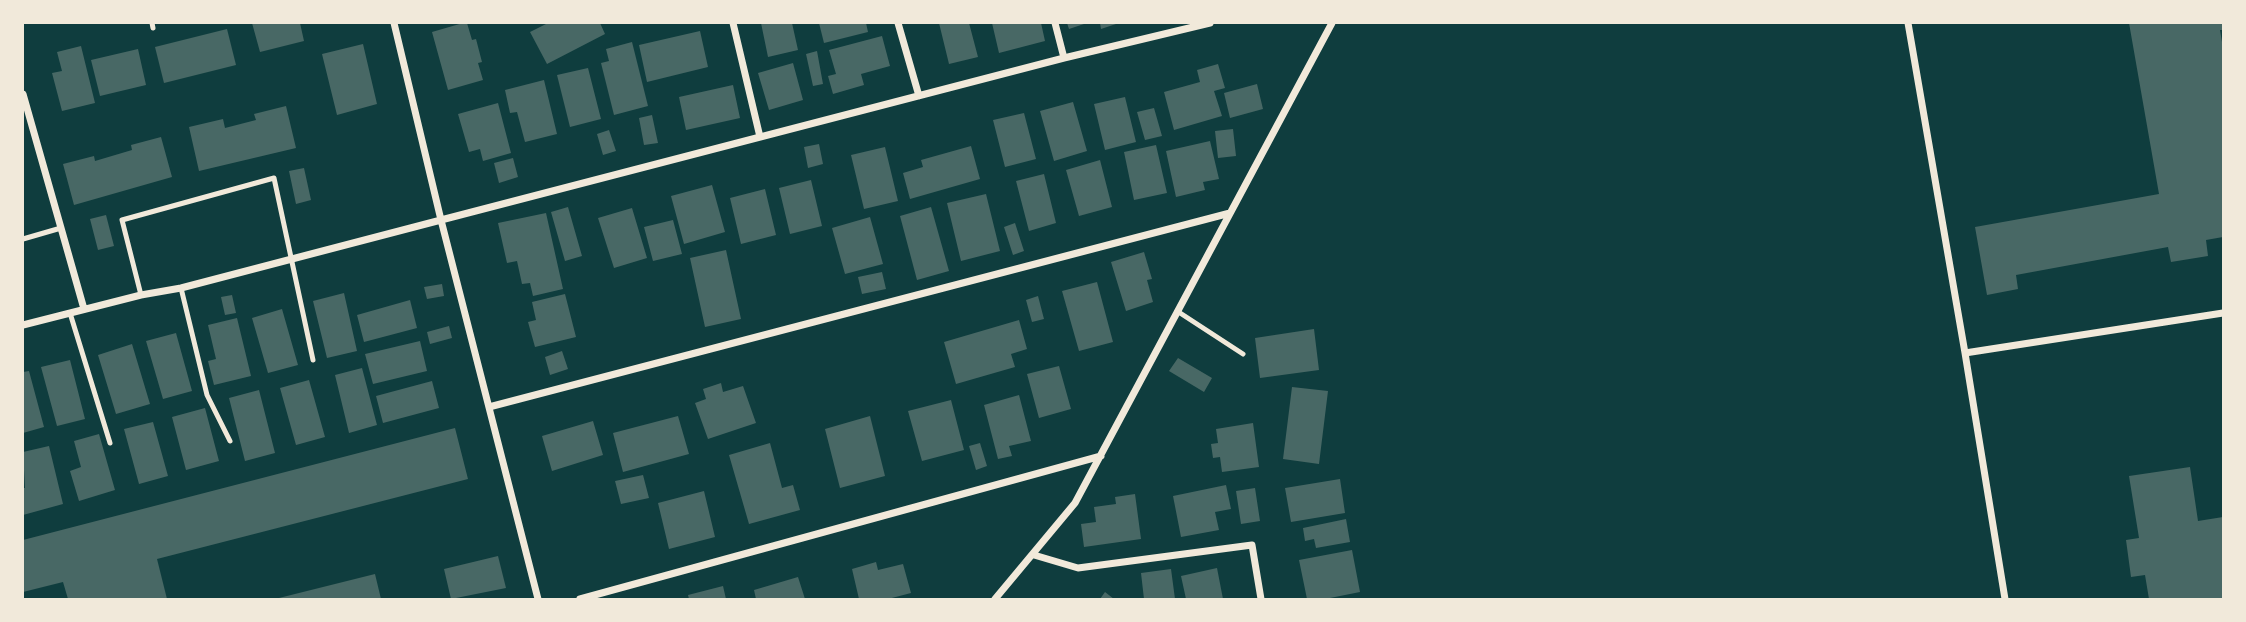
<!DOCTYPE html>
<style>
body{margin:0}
#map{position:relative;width:2246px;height:622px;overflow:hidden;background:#0f3d3e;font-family:"DM Sans",sans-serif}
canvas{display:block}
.frame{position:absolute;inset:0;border:24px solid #f1e9da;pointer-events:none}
</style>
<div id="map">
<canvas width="2246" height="622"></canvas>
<div class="frame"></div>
</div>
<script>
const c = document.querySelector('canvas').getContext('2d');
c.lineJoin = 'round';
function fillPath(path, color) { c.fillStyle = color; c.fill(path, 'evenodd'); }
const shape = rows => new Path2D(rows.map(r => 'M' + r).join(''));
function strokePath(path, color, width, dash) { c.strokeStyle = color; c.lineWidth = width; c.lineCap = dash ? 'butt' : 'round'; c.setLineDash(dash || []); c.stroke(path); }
const building = shape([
 [252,23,300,23,304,41,260,52],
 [463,23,467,23,472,40,476,39,482,62,478,63,483,80,448,90,432,32],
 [548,23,600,23,605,34,547,64,530,32],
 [761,23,792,23,798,50,768,57],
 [819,23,866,23,868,32,824,43],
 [939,23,969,23,978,57,949,64],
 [992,23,1041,23,1045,41,999,53],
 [1067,23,1087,23,1069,29],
 [1100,23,1119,23,1101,29],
 [2129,23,2223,23,2223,30,2220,30,2223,48,2223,237,2206,240,2208,256,2171,262,2168,247,2016,275,2018,289,1987,295,1975,227,2159,194],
 [227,29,236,65,164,83,155,47],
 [700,31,708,67,647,82,639,45],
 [882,36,890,66,861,74,864,85,833,94,828,76,836,74,829,50],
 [632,42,648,106,614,115,601,63,609,61,606,49],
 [363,44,377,104,337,115,322,54],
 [81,46,95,103,62,111,52,73,62,71,57,52],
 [138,49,146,85,100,96,91,60],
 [817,51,823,84,813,86,806,54],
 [793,63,803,100,769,110,758,73],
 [1218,64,1225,88,1214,91,1222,116,1174,130,1164,92,1200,82,1197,70],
 [588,68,601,119,570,127,557,75],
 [544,80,557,134,525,142,517,112,510,113,505,90],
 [1257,84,1263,109,1230,118,1224,93],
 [733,85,740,118,686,130,679,97],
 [1125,97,1136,142,1105,150,1094,104],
 [1073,102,1087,151,1054,161,1040,111],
 [498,103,511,153,483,161,480,149,469,152,458,114],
 [286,106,296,148,199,171,189,127,223,119,225,128,256,120,254,114],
 [1154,108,1162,136,1145,140,1137,112],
 [1024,113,1036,159,1005,167,993,120],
 [652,115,658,143,644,145,639,118],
 [1233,129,1236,156,1218,158,1215,131],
 [609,130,616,151,603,155,597,134],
 [161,137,172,177,74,205,63,164,94,156,95,161,132,150,131,145],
 [1210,141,1219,179,1203,182,1205,190,1176,197,1166,151],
 [819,144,823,164,808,168,804,147],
 [1156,145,1167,193,1134,200,1124,152],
 [971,146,980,179,910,199,903,173,923,167,921,160],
 [885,147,898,201,864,209,851,155],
 [513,158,518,177,499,183,494,163],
 [1100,160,1112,207,1079,216,1066,170],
 [304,168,311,200,296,204,289,171],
 [1044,174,1056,223,1029,231,1016,181],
 [811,180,822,226,790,234,779,188],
 [712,185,725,232,684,244,671,196],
 [765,189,776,235,741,244,730,198],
 [986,194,1000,251,961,261,947,203],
 [568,207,582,256,565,261,551,212],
 [931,207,949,271,917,280,900,216],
 [632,208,647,258,614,268,598,218],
 [546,213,563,289,533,296,530,283,522,284,517,261,507,263,498,223],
 [106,215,114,246,98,250,90,219],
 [870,217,883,264,845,274,832,228],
 [673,220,682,254,653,261,644,227],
 [1015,223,1024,251,1013,255,1004,227],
 [726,250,741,319,705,327,690,258],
 [1144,252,1152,279,1147,280,1153,302,1126,311,1111,262],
 [882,272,886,289,862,294,858,277],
 [1097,282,1113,342,1079,351,1062,291],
 [442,284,444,296,427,299,424,287],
 [344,293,357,351,327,358,313,301],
 [565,294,576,337,535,347,528,322,536,320,532,302],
 [232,295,236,313,225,315,221,297],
 [1038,296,1044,319,1032,322,1026,300],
 [410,300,417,328,364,342,357,315],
 [282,309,298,365,268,373,252,318],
 [237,318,251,376,214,385,208,361,216,359,208,325],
 [1019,320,1027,349,1011,354,1015,367,956,384,944,342],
 [449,326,452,338,430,344,427,332],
 [1314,329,1319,370,1260,378,1255,338],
 [176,333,192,391,163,399,146,341],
 [420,341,427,371,373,384,365,354],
 [132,344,150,404,116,414,98,355],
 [562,351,568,369,550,375,545,357],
 [1178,358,1212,378,1204,392,1169,371],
 [70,360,85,419,57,426,41,367],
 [1059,366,1071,409,1039,418,1027,374],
 [362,368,377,425,349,433,335,375],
 [29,371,44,427,23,433,23,372],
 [309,380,325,437,296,445,280,388],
 [432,381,439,408,383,423,376,396],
 [721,383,723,392,743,386,756,423,708,439,695,403,706,399,703,389],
 [1292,387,1328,391,1319,464,1283,459],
 [259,390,275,453,245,461,229,398],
 [1019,395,1031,441,1009,446,1012,456,998,459,984,405],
 [951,400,964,450,922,461,908,411],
 [205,408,219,461,186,470,172,417],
 [678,416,689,454,623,472,613,433],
 [870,416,885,476,840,488,825,429],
 [593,421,603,455,552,471,542,436],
 [153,422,168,476,139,484,124,429],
 [1253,423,1259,467,1222,472,1220,457,1213,458,1211,444,1218,443,1216,429],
 [455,428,468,479,157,559,167,599,68,599,63,582,23,592,23,540],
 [99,434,115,490,79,501,70,471,81,467,74,441],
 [770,443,782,488,793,485,800,510,749,524,729,455],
 [980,443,987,466,976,470,969,446],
 [49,446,63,504,23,515,23,488,25,488,23,452],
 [2190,467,2198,521,2223,517,2223,599,2149,599,2145,575,2131,577,2126,540,2139,538,2129,476],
 [643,475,649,498,621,504,615,481],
 [1340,479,1345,513,1291,522,1285,488],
 [1226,485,1231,509,1215,512,1219,530,1181,537,1173,496],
 [1255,488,1260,521,1241,524,1236,491],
 [704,491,715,537,669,549,658,503],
 [1135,494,1141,539,1084,547,1081,524,1096,522,1094,507,1116,504,1115,497],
 [1346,519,1350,542,1316,548,1314,539,1305,541,1303,528],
 [1352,550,1360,592,1325,599,1307,599,1299,560],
 [498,556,506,588,451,599,444,569],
 [876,562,878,570,903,564,911,593,888,599,859,599,852,569],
 [1217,568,1223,599,1186,599,1181,576],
 [1171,569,1175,599,1144,599,1141,573],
 [375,574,381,599,279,599,279,598],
 [798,577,805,599,756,599,754,590],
 [723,586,726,599,689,599,688,595],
 [1105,592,1114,599,1100,599]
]);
const service = shape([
 [152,23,153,28],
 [23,239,61,228],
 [181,288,207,395,230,441],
 [141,295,122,220,274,178,313,360],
 [1177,311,1243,354],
 [70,313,110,443]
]);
const minor = shape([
 [394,23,441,220,1064,58,1210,23],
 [733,23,760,137],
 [898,23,919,96],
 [1055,23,1064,58],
 [1908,23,1965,353,2005,599],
 [23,94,84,309],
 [23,325,141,295,181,288,441,220,538,599],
 [1965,353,2223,313],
 [489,407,1230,213],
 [1034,555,1078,568,1252,545,1261,599],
 [580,599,1101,456],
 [995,599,1075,503,1332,23]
]);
fillPath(building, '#486865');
strokePath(service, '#f1e9da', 5);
strokePath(minor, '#f1e9da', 7);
</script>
